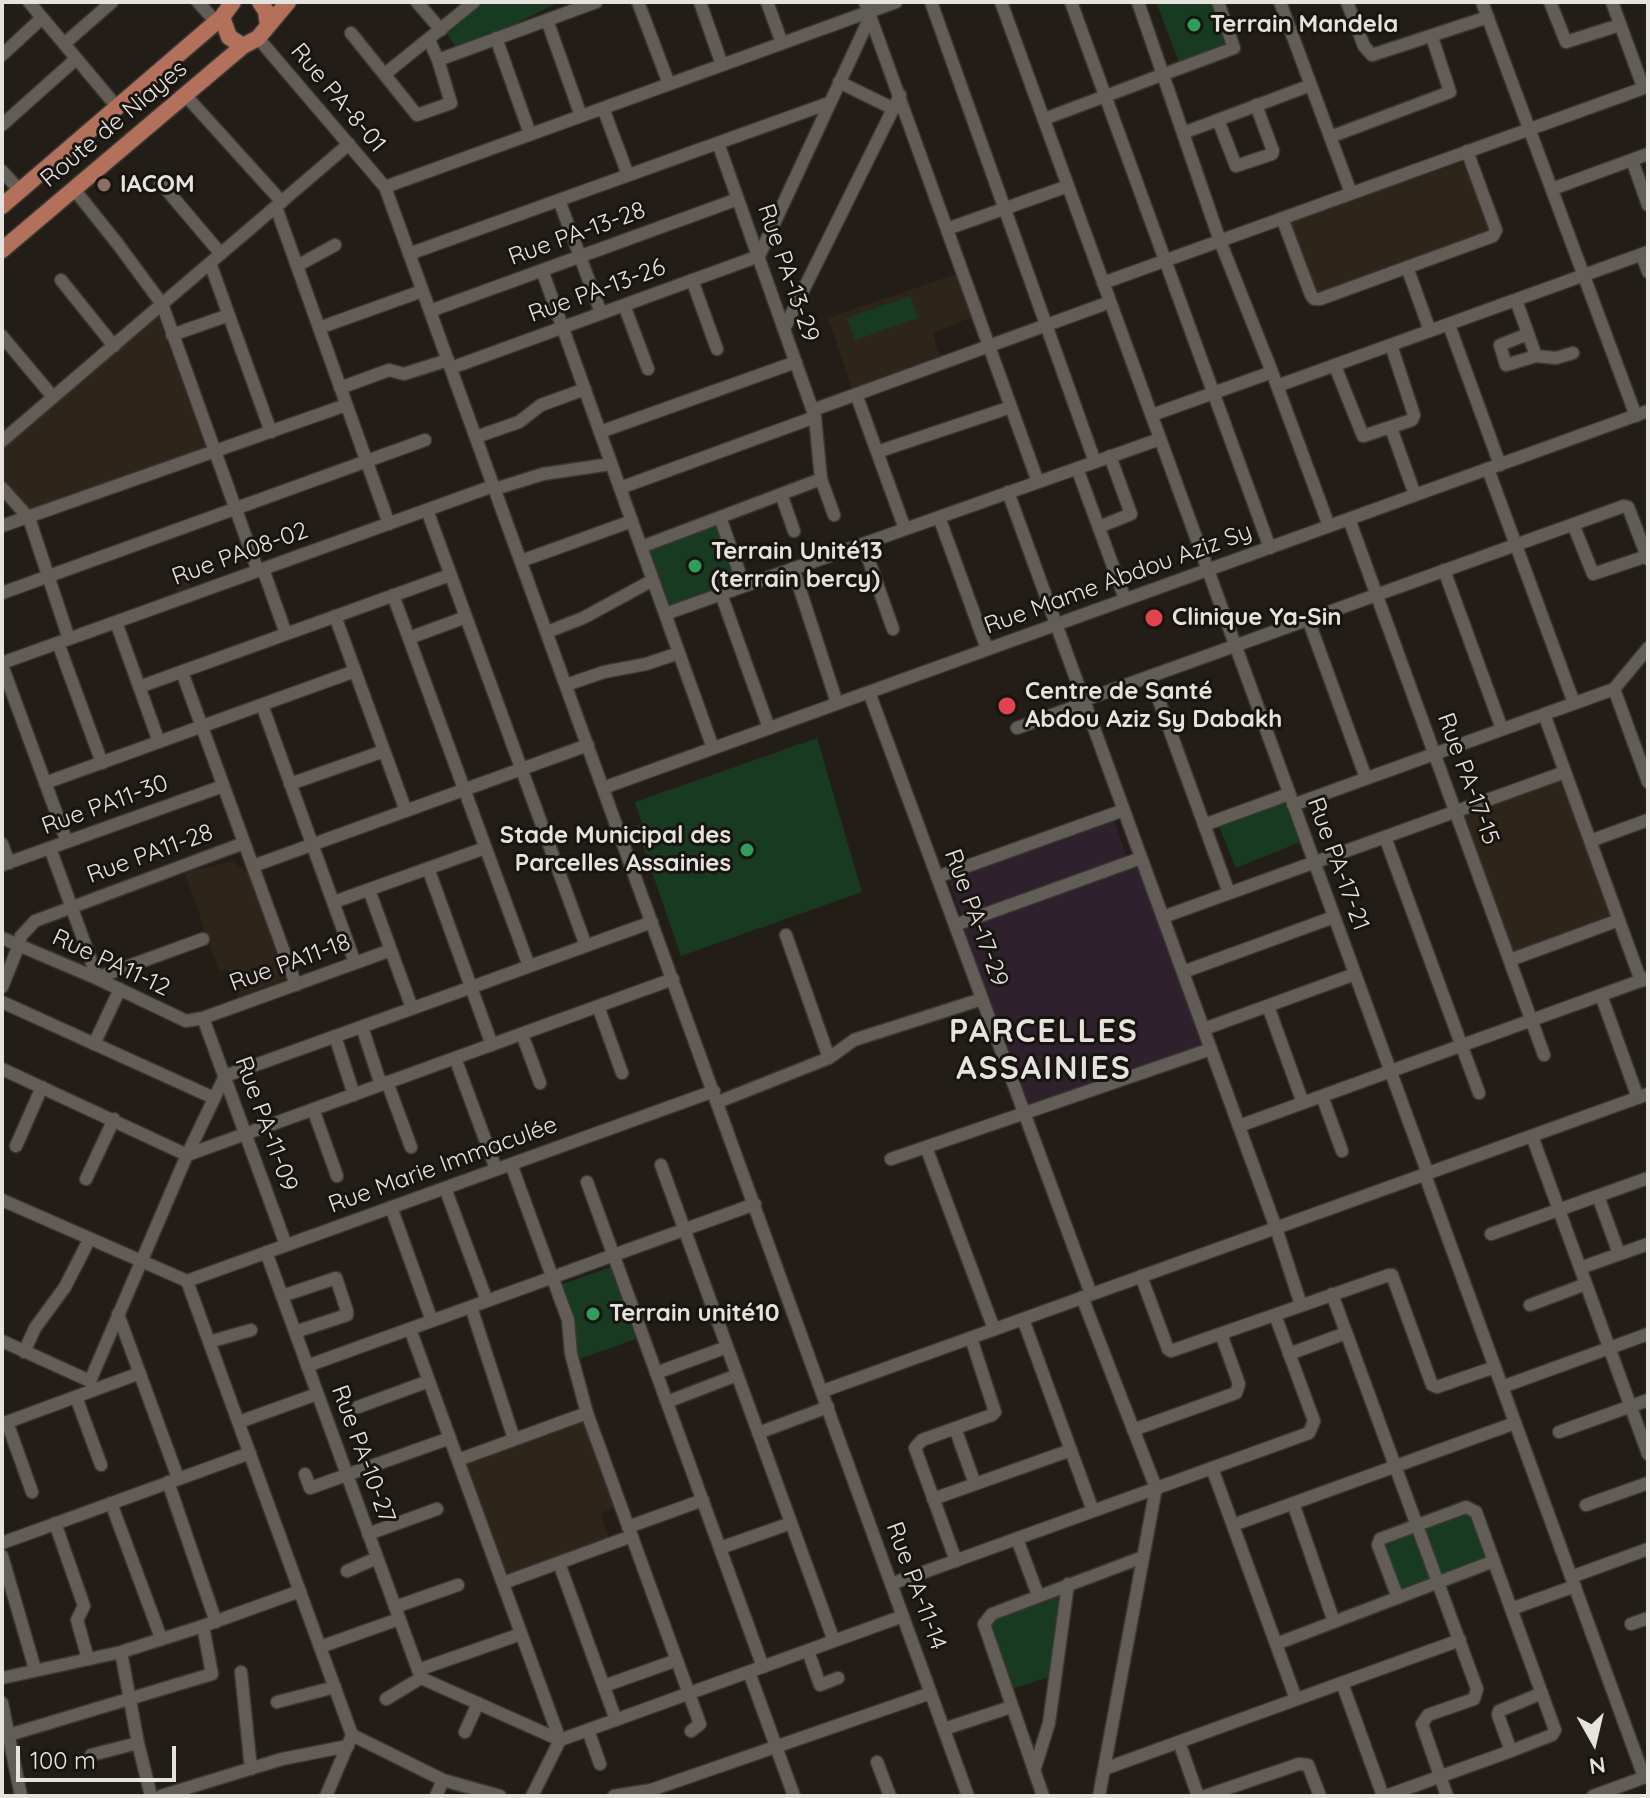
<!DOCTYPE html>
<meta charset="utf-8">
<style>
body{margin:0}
#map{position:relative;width:1650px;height:1798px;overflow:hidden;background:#221e17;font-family:Quicksand,sans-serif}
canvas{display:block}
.frame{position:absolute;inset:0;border:4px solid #e6e3df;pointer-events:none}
.north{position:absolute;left:1554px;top:1702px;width:80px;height:80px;-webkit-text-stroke:6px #18140f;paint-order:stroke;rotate:172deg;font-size:22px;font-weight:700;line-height:32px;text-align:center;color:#e6e3df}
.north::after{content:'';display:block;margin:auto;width:28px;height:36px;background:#e6e3df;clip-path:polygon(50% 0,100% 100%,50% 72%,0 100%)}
.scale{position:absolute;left:16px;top:1746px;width:160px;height:36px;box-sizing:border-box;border:4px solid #e6e3df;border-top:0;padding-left:10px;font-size:24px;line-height:28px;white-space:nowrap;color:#e6e3df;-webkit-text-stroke:6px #18140f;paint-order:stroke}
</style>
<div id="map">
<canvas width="1650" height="1798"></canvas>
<div class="frame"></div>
<div class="north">N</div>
<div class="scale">100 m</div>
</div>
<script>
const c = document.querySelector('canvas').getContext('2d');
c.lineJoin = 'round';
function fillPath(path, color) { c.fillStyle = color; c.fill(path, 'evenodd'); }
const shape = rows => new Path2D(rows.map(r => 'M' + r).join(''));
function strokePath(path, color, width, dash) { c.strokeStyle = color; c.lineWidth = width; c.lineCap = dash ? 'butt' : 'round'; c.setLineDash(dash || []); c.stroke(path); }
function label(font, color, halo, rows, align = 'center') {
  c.font = font + ' Quicksand,sans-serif'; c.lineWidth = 6; c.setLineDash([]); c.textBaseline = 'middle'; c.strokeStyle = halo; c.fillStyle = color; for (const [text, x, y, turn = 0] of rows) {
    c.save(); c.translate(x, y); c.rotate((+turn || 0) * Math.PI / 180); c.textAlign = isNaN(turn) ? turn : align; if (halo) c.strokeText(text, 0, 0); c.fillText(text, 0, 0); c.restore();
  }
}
const commercial = shape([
 [1114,820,1127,858,962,917,948,879],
 [1139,865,1203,1046,1025,1109,959,927]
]);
const built = shape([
 [1466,161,1492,232,1317,294,1289,222],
 [959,273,974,316,933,333,939,356,852,388,828,318],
 [157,314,207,450,30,511,2,483,2,449],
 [184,565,191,588,177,593,170,570],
 [1563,779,1611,917,1513,954,1463,814],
 [232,861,250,873,289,978,238,997,227,969,219,971,185,873],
 [584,1419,616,1507,601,1513,609,1539,503,1577,461,1462]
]);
const green = shape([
 [481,2,559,2,459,52,445,31],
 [1156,2,1214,2,1231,49,1181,67],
 [910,296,918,318,855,340,847,318],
 [719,522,742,584,671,610,648,548],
 [817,738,862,892,681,956,636,826,642,824,635,802],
 [1284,801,1300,842,1236,868,1219,827],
 [611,1267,636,1339,576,1360,549,1289],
 [1472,1509,1490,1561,1394,1595,1376,1544],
 [1063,1592,1052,1676,1009,1690,987,1622]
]);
const minor = shape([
 [29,2,117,107],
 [198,2,215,21],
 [417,2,441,30],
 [638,2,669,84],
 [700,2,722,65],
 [767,2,782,43],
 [865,2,1038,482],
 [931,2,1095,462],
 [1001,2,1428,1174],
 [1071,2,1270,548],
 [1138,2,1220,241,1272,372,1329,526],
 [1280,2,1351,193],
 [1347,2,1364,46,1372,55,1488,17],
 [1482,2,1636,416],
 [1550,2,1566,42,1620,25],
 [547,20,581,116],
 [351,33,417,115,451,103,438,60,429,40],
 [258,38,385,187,968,1796],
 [496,38,530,134],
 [64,44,112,2],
 [2,55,42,18],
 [438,60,596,2],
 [385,74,474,2],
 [839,82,894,109],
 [186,96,282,202],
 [603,108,628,175],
 [1044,119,1234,48,1218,2],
 [1218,120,1236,166,1272,154,1273,151,1256,105],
 [2,125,76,59],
 [1183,133,1311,85],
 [1330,137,1450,92,1432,37],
 [718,143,815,417,821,479,834,515],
 [1632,160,1648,205],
 [2,171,20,191],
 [160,182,221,254],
 [385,187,896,2],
 [73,188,117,243,162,304,258,571],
 [1552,189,1648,154],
 [559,200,601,313],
 [276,207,389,524],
 [1282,218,1311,295,1314,299,1320,299,1493,236,1496,230,1467,151],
 [947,229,1068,186],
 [409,254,829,103],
 [1642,255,1648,272],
 [210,263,271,432],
 [297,266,335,245],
 [1407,267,1430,331],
 [542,270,713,748],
 [61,280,114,346],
 [692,280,717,349],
 [1103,283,1641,89,1642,84,1612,2],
 [1516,300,1536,356],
 [624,305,648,369],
 [430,311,738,199],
 [1449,325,1500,465],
 [319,328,422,291],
 [784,329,900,95],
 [1528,334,1500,345,1506,365,1536,356,1556,358,1573,353],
 [172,335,229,315],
 [2,336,53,397],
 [1335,366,1363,436,1412,420,1414,415,1391,345],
 [451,368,759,256,871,15],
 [1277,386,1648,252],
 [340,388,389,370,404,374,448,360],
 [856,394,905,529],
 [813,410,1110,302],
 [1152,415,1272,372],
 [1391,428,1415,495],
 [600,432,796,362],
 [476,437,519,422,541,405,585,389],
 [2,441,349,144],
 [877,452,1011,407],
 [1077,468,1125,599],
 [1488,469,1574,703],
 [2,488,29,518,69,639],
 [620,488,815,417],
 [495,489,543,474,611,464],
 [1008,492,1276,1228,1301,1305],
 [781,494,794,531],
 [427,510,586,946],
 [720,517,744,586],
 [939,517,987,649],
 [1349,519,1544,1055],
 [1573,524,1593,574,1647,556],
 [2,526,346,405],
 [1099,527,1131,514,1110,456],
 [863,544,893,629],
 [641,547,821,479],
 [521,561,632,521],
 [793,568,837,703],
 [263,569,286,634],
 [1444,570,1502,729],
 [2,593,425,440],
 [721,594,769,728],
 [393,595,529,966],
 [665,614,1160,439],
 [335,616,406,811],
 [1308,619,1366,778],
 [116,622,159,742],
 [547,632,583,618,653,580],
 [409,638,466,617],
 [58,643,102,763],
 [2,663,493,486],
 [2,665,67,842],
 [182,672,296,985],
 [1150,676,1229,893],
 [566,685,604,672,646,664,679,653],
 [139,687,450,575],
 [1614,689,1648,782],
 [869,692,1091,1294],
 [1084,700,1624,506,1628,507,1648,559],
 [262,705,355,963],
 [1544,714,1641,981],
 [1017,728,1085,703],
 [45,783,355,671],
 [290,784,384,751],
 [603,788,1648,411],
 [1293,805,1614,689,1648,648],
 [1204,825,1289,794],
 [1385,837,1479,1093],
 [1590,841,1648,820],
 [2,844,9,863],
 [50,848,97,977],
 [2,865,223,786],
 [253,866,588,745],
 [428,868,492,1045],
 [937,877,1124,810],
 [369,890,412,1008],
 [334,902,485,848],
 [1163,917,1565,772],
 [955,925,1141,858],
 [786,935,829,1058,854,1040,982,999],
 [2,938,96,978,186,1021,203,1018,391,950],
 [1510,960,1619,920],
 [1183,972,1334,917],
 [96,978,203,939],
 [2,987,19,945,21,936,35,921,244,843],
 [1601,995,1638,1098],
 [2,1002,214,1098],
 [598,1006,622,1073],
 [1268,1006,1303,1103],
 [203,1018,286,1245],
 [362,1027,381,1085],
 [1204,1029,1355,974],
 [522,1034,540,1083],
 [335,1036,354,1095],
 [94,1044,120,989],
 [455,1058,496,1169],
 [2,1069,187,1155,673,979],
 [387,1082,411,1147],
 [1322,1096,1342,1151],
 [718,1102,829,1058],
 [313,1109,337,1176],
 [1239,1126,1648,978],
 [1532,1136,1648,1454],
 [16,1146,42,1087],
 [926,1147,994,1329],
 [891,1159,1211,1049],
 [511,1164,568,1320,571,1354,587,1413,700,1724,691,1731],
 [661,1165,834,1641],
 [1425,1175,1644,1777],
 [86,1179,114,1119],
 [587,1182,763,1667],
 [445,1188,487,1301],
 [1598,1196,1619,1254],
 [2,1200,187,1281,352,1735,326,1796],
 [391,1207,432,1321],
 [1491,1234,1648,1178],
 [266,1252,421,1678,560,1740],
 [1580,1268,1648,1244],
 [1141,1276,1168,1349,1171,1351,1389,1275,1392,1275,1432,1385,1437,1387,1495,1367],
 [187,1281,714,1091],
 [1332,1294,1477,1689,1474,1699,1428,1715,1422,1724,1447,1796],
 [282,1296,336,1278,347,1311,347,1315,295,1332],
 [1082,1297,1156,1488,1099,1796],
 [1530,1305,1586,1284],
 [471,1307,514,1439],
 [118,1314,178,1478],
 [1023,1319,1093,1511],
 [410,1329,560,1740],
 [2,1341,90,1381,93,1388],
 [209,1342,251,1330],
 [24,1352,35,1328,65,1287,89,1240],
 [1289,1354,1346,1333],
 [307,1366,755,1204],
 [656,1373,727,1347],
 [90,1381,187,1155,225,1076,652,922],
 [1502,1387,1648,1334],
 [823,1391,1648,1094],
 [76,1397,101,1465],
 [667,1402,737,1375],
 [358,1407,429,1381],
 [7,1422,32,1492],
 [239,1422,317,1394],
 [2,1424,140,1373],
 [955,1428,975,1484],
 [1133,1430,1236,1393,1239,1384,1221,1334],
 [1559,1432,1648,1400],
 [758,1433,828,1407],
 [458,1460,587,1413],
 [1212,1468,1296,1699],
 [305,1474,310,1488,450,1438],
 [168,1482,216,1622],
 [933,1499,1071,1450],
 [111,1503,161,1638],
 [1293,1503,1334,1622],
 [1586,1505,1648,1483],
 [55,1523,84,1606,77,1620,88,1659],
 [1233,1525,1515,1423],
 [628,1527,703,1500],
 [368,1534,437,1509],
 [1017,1539,1038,1595],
 [2,1543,250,1453],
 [720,1548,791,1523],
 [2,1556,35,1669],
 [956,1561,915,1448,922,1440,992,1415,995,1412,971,1338],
 [559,1563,616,1720],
 [347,1571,377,1558],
 [1571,1577,1648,1549],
 [503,1583,632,1536],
 [891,1584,1309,1433,1314,1421,1275,1315],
 [395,1607,458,1585],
 [1511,1609,1575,1586],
 [1631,1624,1648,1618],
 [1276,1644,1494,1561],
 [320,1647,399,1619],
 [808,1651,820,1685,838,1678],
 [121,1652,138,1743,151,1796],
 [418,1670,521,1634],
 [241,1672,251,1769],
 [749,1672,794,1796],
 [2,1678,121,1652,203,1626,300,1591],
 [1342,1683,1383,1796],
 [604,1686,677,1660],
 [386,1699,421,1678],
 [277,1702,335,1687],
 [2,1703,21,1796],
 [944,1729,1011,1707],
 [588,1730,600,1764],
 [465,1732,478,1703],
 [352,1735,443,1780,500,1796],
 [2,1737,212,1674,203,1626],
 [1179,1742,1198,1796],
 [1511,1751,1498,1715,1499,1711,1542,1693],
 [91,1755,138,1743],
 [877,1762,890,1796],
 [1104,1769,1460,1640],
 [1034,1771,1049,1723,1068,1584],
 [161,1796,282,1759,348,1746],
 [436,1796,443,1780],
 [532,1796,560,1740,903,1616],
 [614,1796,651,1790,931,1693],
 [1043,1796,984,1624,992,1614,1143,1557],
 [1205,1796,1299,1764,1308,1765,1320,1796],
 [1386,1796,1511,1751,1552,1735,1555,1730,1476,1512,1466,1507,1380,1539,1378,1545,1398,1598],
 [1593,1796,1648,1776]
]);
const major = shape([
 [260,2,266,11,268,26],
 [222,17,229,37,243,46],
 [2,206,222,17,233,2],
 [2,250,243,46,258,38,288,2]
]);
const markers = [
 [1194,25,8,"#2e9e5b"],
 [104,185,8,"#8d6e63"],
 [695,566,8,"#2e9e5b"],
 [1154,618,10,"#e0444e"],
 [1007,706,10,"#e0444e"],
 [747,850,8,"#2e9e5b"],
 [593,1314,8,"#2e9e5b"]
];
const poiNames = [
 ["Terrain Mandela",1210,25],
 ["IACOM",120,185],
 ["Terrain Unité13",711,552],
 ["(terrain bercy)",711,580],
 ["Clinique Ya-Sin",1172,618],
 ["Centre de Santé",1025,692],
 ["Abdou Aziz Sy Dabakh",1025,720],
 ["Stade Municipal des",731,836,"right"],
 ["Parcelles Assainies",731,864,"right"],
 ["Terrain unité10",609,1314]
];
const streetNames = [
 ["Rue PA-8-01",338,98,50],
 ["Route de Niayes",114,124,-40],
 ["Rue PA-13-28",577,234,-20],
 ["Rue PA-13-29",788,273,71],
 ["Rue PA-13-26",597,291,-20],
 ["Rue PA08-02",240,554,-20],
 ["Rue Mame Abdou Aziz Sy",1118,579,-20],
 ["Rue PA-17-15",1468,779,70],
 ["Rue PA11-30",105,805,-20],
 ["Rue PA11-28",150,854,-20],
 ["Rue PA-17-21",1338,864,70],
 ["Rue PA-17-29",976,918,70],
 ["Rue PA11-12",111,963,25],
 ["Rue PA11-18",290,963,-20],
 ["Rue PA-11-09",266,1124,70],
 ["Rue Marie Immaculée",443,1165,-20],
 ["Rue PA-10-27",363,1454,70],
 ["Rue PA-11-14",916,1586,70]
];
const districtNames = [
 ["PARCELLES",1044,1032],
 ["ASSAINIES",1044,1069]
];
fillPath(commercial, '#2e202d');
fillPath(built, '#2d251a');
fillPath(green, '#183a21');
strokePath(minor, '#3b3834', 15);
strokePath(major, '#3b3834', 19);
strokePath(minor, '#625d56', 12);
strokePath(major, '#b3715c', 16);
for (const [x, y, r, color] of markers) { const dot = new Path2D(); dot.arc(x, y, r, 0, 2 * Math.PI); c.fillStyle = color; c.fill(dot); strokePath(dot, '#18140f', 3); }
label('bold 24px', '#e6e3df', '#18140f', poiNames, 'left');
label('24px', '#e6e3df', '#18140f', streetNames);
c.letterSpacing = '2px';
label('bold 32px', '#e6e3df', '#18140f', districtNames);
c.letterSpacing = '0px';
</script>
